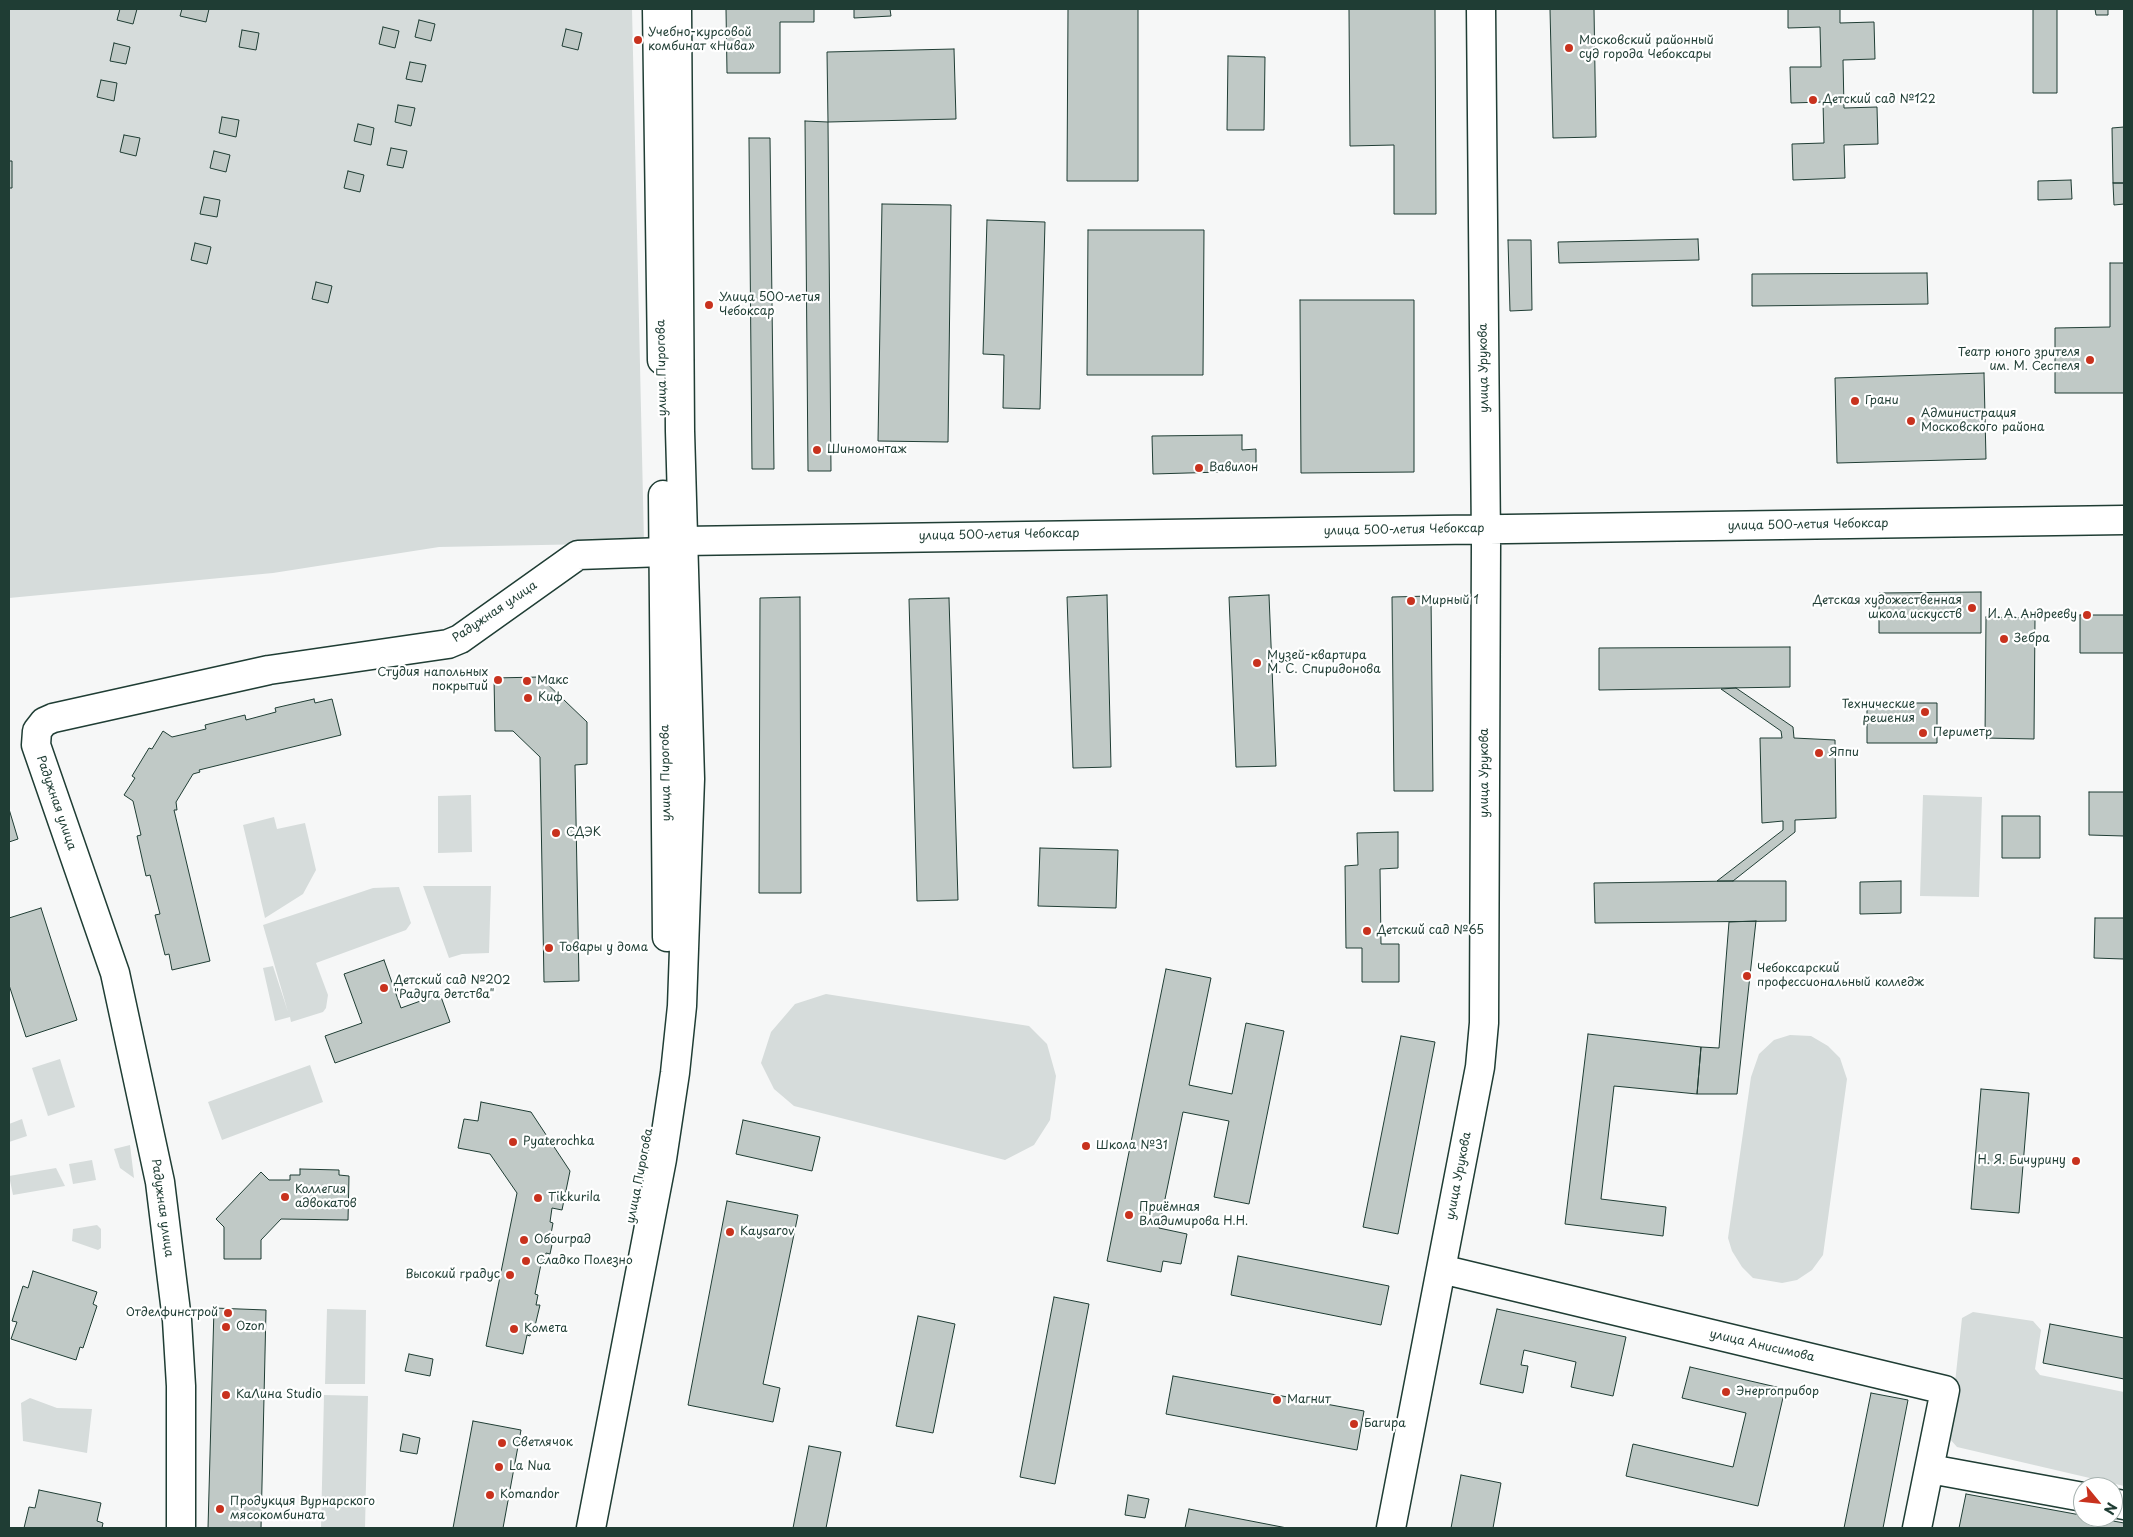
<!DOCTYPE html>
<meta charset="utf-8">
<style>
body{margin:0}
#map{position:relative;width:2133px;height:1537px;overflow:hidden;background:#f6f7f7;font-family:"Playpen Sans",sans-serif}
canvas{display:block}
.frame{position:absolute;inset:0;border:10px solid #1f3d34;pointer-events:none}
.north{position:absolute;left:2073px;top:1477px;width:50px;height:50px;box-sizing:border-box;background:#fff;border:1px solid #a5b1ae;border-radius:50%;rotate:118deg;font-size:14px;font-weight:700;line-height:20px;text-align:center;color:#1f3d34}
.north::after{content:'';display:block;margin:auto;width:18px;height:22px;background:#c8321e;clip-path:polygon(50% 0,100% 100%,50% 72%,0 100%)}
</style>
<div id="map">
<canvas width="2133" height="1537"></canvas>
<div class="frame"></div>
<div class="north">N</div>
</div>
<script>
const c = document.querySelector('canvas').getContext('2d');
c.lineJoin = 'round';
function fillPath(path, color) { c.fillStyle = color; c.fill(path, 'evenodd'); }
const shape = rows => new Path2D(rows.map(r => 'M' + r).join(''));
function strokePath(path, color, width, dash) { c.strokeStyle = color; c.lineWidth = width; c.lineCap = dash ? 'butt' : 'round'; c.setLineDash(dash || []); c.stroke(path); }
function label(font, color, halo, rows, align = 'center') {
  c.font = font + ' "Playpen Sans",sans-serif'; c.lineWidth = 4.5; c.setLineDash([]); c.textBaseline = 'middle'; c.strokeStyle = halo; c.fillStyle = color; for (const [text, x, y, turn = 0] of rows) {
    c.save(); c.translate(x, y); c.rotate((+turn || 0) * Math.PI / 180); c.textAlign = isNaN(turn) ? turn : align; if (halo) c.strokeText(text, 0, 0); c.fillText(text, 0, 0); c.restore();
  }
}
const green = shape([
 [9,9,632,9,644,543,439,547,273,573,9,598],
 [471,795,472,852,438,853,438,796],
 [1923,795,1982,797,1979,897,1920,896],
 [274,817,277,829,305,823,316,870,303,894,265,918,243,825],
 [423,886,491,886,489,953,462,954,449,958],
 [399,887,411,923,406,930,316,963,328,995,326,1008,323,1012,291,1022,290,1017,275,1021,263,968,273,966,288,1012,263,925,373,888],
 [826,994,1029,1026,1047,1044,1056,1076,1050,1120,1034,1145,1005,1160,794,1106,774,1089,761,1063,771,1032,795,1004],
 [1790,1035,1811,1036,1828,1046,1840,1058,1847,1079,1823,1255,1812,1270,1797,1280,1782,1283,1753,1278,1742,1267,1732,1251,1728,1238,1751,1077,1759,1054,1774,1040],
 [60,1059,75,1107,48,1116,32,1068],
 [310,1065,323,1102,222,1140,208,1102],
 [22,1119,27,1136,9,1142,9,1124],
 [130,1145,134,1178,120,1168,114,1149],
 [92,1160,96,1180,73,1184,69,1164],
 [56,1168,65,1186,13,1195,9,1176],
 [97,1225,101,1229,101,1248,98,1250,72,1241,73,1229],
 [327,1309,366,1310,365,1384,325,1384],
 [1973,1312,2033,1321,2041,1330,2035,1369,2040,1375,2124,1392,2124,1486,1957,1447,1949,1438,1962,1318],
 [324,1395,368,1396,365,1528,321,1528],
 [30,1398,57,1408,92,1409,87,1453,23,1441,21,1403]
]);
const building = shape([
 [120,9,137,9,133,24,117,20,120,9],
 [182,9,209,9,206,22,180,16,182,9],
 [726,9,814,9,814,22,780,22,780,73,727,73,726,9],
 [854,9,890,9,891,16,854,18,854,9],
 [1068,9,1138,9,1138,181,1067,181,1068,9],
 [1349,9,1435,9,1436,214,1394,214,1394,145,1350,146,1349,9],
 [1550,9,1594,9,1596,137,1553,138,1550,9],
 [1788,9,1840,9,1840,23,1874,22,1875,59,1843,60,1844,108,1877,107,1878,144,1844,145,1845,178,1793,180,1792,144,1824,143,1823,102,1791,103,1790,67,1821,67,1820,27,1788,28,1788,9],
 [2033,9,2057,9,2057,93,2033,93,2033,9],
 [2095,9,2108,9,2108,15,2096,15,2095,9],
 [419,20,435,24,431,41,415,37,419,20],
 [383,27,399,31,395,48,379,44,383,27],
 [566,29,582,33,578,50,562,46,566,29],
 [242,30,259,33,256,50,239,47,242,30],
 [114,43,130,47,126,64,110,61,114,43],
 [954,49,956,119,828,122,827,52,954,49],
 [1228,56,1265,57,1264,130,1227,130,1228,56],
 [410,62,426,65,422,82,406,79,410,62],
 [101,80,117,83,114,101,97,97,101,80],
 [398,105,415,108,411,126,395,122,398,105],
 [222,117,239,120,236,137,219,133,222,117],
 [805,121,828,122,831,471,808,471,805,121],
 [358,124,374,128,371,145,354,141,358,124],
 [2124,127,2124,183,2113,183,2112,128,2124,127],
 [124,135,140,138,136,156,120,152,124,135],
 [749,138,770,138,774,469,752,469,749,138],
 [391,148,407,151,403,168,387,165,391,148],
 [214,151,230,155,226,172,210,168,214,151],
 [9,161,12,161,12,188,9,188,9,161],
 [348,171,364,175,360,192,344,188,348,171],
 [2071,180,2072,199,2038,200,2038,181,2071,180],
 [2113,183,2124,183,2124,204,2114,205,2113,183],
 [204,197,220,200,217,217,200,214,204,197],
 [882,204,951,205,948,442,878,441,882,204],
 [987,220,1045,222,1040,409,1003,408,1004,355,983,354,987,220],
 [1088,230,1204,230,1203,375,1087,375,1088,230],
 [1698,239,1699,260,1559,263,1558,242,1698,239],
 [1508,240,1531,240,1532,310,1510,311,1508,240],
 [195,243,211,247,207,264,191,260,195,243],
 [2110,263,2124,263,2124,393,2055,393,2055,328,2110,327,2110,263],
 [1927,273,1928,304,1752,306,1752,274,1927,273],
 [316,282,332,286,328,303,312,299,316,282],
 [1300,300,1414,300,1414,472,1301,473,1300,300],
 [1984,373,1986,459,1837,463,1835,378,1984,373],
 [1242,435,1242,450,1256,449,1256,471,1153,474,1152,436,1242,435],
 [1981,592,1981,633,1879,633,1879,593,1981,592],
 [1107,595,1111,767,1073,768,1067,597,1107,595],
 [1269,595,1276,766,1236,767,1229,597,1269,595],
 [1431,596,1433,791,1394,791,1392,597,1431,596],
 [800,597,801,893,759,893,760,598,800,597],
 [949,598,958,900,917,901,909,599,949,598],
 [2080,615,2124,615,2124,653,2080,653,2080,615],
 [1986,617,2035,618,2034,739,1985,738,1986,617],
 [1790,647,1790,687,1599,690,1599,648,1790,647],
 [540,677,587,722,587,764,575,765,579,981,544,982,540,757,513,731,495,731,494,678,540,677],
 [1736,688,1793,727,1794,738,1835,740,1836,818,1795,820,1795,832,1733,881,1717,881,1783,830,1783,821,1762,823,1760,738,1782,738,1781,731,1721,689,1736,688],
 [314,699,315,703,332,699,341,735,199,770,200,772,193,774,176,802,177,810,174,810,210,961,172,970,169,954,165,955,155,915,160,914,150,875,146,876,137,836,141,835,133,801,124,795,135,778,132,776,149,748,152,749,163,731,172,737,206,729,205,725,245,715,246,720,276,712,275,708,314,699],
 [1867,703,1937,703,1937,743,1867,743,1867,703],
 [2089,792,2124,792,2124,836,2089,835,2089,792],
 [9,809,18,839,9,842,9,809],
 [2002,816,2040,816,2040,858,2002,858,2002,816],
 [1398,832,1398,868,1380,869,1381,944,1399,944,1399,982,1362,982,1362,948,1346,948,1345,866,1358,865,1357,833,1398,832],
 [1040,848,1118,850,1116,908,1038,906,1040,848],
 [1733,881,1786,881,1786,921,1595,923,1594,883,1733,881],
 [1901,881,1901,913,1860,914,1860,882,1901,881],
 [41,908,77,1020,26,1037,9,985,9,918,41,908],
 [2095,918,2124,918,2124,959,2094,958,2095,918],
 [1756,921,1737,1094,1697,1094,1701,1047,1719,1048,1729,922,1756,921],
 [384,960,401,1008,440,994,450,1022,335,1063,325,1036,362,1023,344,974,384,960],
 [1166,969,1211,978,1189,1085,1232,1094,1246,1023,1284,1031,1249,1204,1214,1197,1229,1121,1183,1112,1159,1228,1187,1234,1181,1264,1163,1261,1161,1272,1107,1261,1166,969],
 [1588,1034,1701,1047,1697,1094,1614,1086,1601,1199,1666,1207,1663,1236,1565,1224,1588,1034],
 [1401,1036,1435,1042,1398,1234,1363,1227,1401,1036],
 [1981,1089,2029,1093,2019,1213,1971,1209,1981,1089],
 [481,1102,531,1112,570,1171,562,1210,552,1208,550,1222,553,1223,551,1234,554,1235,550,1254,546,1253,544,1264,541,1264,535,1294,538,1295,536,1305,540,1305,535,1326,532,1326,530,1336,527,1335,523,1354,486,1346,517,1193,490,1154,458,1148,464,1119,478,1121,481,1102],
 [743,1120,820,1137,812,1171,736,1154,743,1120],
 [300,1169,339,1170,339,1175,349,1176,348,1220,281,1219,261,1240,261,1259,224,1259,224,1227,216,1219,261,1172,269,1180,290,1180,290,1175,300,1175,300,1169],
 [727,1201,798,1215,763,1384,780,1388,773,1422,688,1405,727,1201],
 [1238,1256,1389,1286,1381,1325,1231,1295,1238,1256],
 [33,1271,97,1292,93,1304,97,1306,83,1348,80,1347,76,1360,11,1339,17,1322,12,1321,23,1286,28,1288,33,1271],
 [1054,1297,1089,1304,1055,1484,1020,1477,1054,1297],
 [214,1308,266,1310,261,1528,208,1528,214,1308],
 [1497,1309,1626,1337,1613,1396,1571,1387,1576,1362,1524,1350,1521,1365,1528,1366,1523,1393,1480,1384,1497,1309],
 [918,1316,955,1324,933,1433,896,1426,918,1316],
 [2050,1324,2124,1338,2124,1379,2043,1363,2050,1324],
 [409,1354,433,1359,430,1376,405,1371,409,1354],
 [1690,1367,1785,1389,1758,1506,1626,1476,1633,1444,1733,1467,1746,1413,1682,1398,1690,1367],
 [1173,1376,1364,1411,1357,1450,1166,1414,1173,1376],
 [1871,1393,1908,1400,1883,1528,1844,1528,1871,1393],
 [473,1421,521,1430,503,1528,453,1528,473,1421],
 [403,1434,420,1438,417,1454,400,1451,403,1434],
 [809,1446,841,1452,826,1528,793,1528,809,1446],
 [1461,1475,1501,1483,1493,1528,1451,1528,1461,1475],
 [39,1490,101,1503,97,1521,103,1523,102,1528,24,1528,29,1507,35,1508,39,1490],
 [1966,1494,2124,1523,2124,1528,1959,1528,1966,1494],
 [1128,1495,1149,1499,1145,1518,1125,1515,1128,1495],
 [1189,1509,1287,1528,1185,1528,1189,1509]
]);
const minor = shape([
 [683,541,2124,520],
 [1441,1269,1945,1390,1917,1528],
 [1930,1469,2083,1497],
 [2113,1503,2124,1505],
 [181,1528,181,1386,177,1320,160,1182,115,973,36,745,37,731,44,722,53,718,269,670,448,644,460,639,578,555,664,552],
 [1391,1528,1480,1067,1484,1023,1486,542,1481,9]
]);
const major = shape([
 [657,9,662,360],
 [663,495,667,937],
 [591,1528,662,1159,675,1073,682,1006,690,779,680,431,677,9]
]);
const markers = [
 [638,40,5,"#c8321e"],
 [1569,48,5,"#c8321e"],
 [1813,100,5,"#c8321e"],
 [709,305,5,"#c8321e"],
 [2090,360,5,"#c8321e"],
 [1855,401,5,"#c8321e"],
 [1911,421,5,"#c8321e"],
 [817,450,5,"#c8321e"],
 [1199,468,5,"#c8321e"],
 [1411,601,5,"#c8321e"],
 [1972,608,5,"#c8321e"],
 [2087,615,5,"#c8321e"],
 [2004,639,5,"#c8321e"],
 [1257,663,5,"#c8321e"],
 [498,680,5,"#c8321e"],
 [527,681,5,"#c8321e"],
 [528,698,5,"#c8321e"],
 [1925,712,5,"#c8321e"],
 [1923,733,5,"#c8321e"],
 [1819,753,5,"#c8321e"],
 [556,833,5,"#c8321e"],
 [1367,931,5,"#c8321e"],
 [549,948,5,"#c8321e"],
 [1747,976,5,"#c8321e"],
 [384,988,5,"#c8321e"],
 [513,1142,5,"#c8321e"],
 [1086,1146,5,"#c8321e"],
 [2076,1161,5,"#c8321e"],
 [285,1197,5,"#c8321e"],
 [538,1198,5,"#c8321e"],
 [1129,1215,5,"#c8321e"],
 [730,1232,5,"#c8321e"],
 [524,1240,5,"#c8321e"],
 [526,1261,5,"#c8321e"],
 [510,1275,5,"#c8321e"],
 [228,1313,5,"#c8321e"],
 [226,1327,5,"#c8321e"],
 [514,1329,5,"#c8321e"],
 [1726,1392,5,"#c8321e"],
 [226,1395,5,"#c8321e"],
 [1277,1400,5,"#c8321e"],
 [1354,1424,5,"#c8321e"],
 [502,1443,5,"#c8321e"],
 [499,1467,5,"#c8321e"],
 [490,1495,5,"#c8321e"],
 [220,1509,5,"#c8321e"]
];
const poiNames = [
 ["Учебно-курсовой",648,33],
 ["комбинат «Нива»",648,47],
 ["Московский районный",1579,41],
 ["суд города Чебоксары",1579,55],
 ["Детский сад №122",1823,100],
 ["Улица 500-летия",719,298],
 ["Чебоксар",719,312],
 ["Театр юного зрителя",2080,353,"right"],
 ["им. М. Сеспеля",2080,367,"right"],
 ["Грани",1865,401],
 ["Администрация",1921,414],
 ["Московского района",1921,428],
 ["Шиномонтаж",827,450],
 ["Вавилон",1209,468],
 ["Мирный 1",1421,601],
 ["Детская художественная",1962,601,"right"],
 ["школа искусств",1962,615,"right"],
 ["И. А. Андрееву",2077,615,"right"],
 ["Зебра",2014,639],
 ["Музей-квартира",1267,656],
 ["М. С. Спиридонова",1267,670],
 ["Студия напольных",488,673,"right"],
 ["покрытий",488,687,"right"],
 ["Макс",537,681],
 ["Киф",538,698],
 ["Технические",1915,705,"right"],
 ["решения",1915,719,"right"],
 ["Периметр",1933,733],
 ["Яппи",1829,753],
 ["СДЭК",566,833],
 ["Детский сад №65",1377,931],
 ["Товары у дома",559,948],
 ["Чебоксарский",1757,969],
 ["профессиональный колледж",1757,983],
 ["Детский сад №202",394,981],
 ["\"Радуга детства\"",394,995],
 ["Pyaterochka",523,1142],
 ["Школа №31",1096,1146],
 ["Н. Я. Бичурину",2066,1161,"right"],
 ["Коллегия",295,1190],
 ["адвокатов",295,1204],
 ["Tikkurila",548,1198],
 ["Приёмная",1139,1208],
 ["Владимирова Н.Н.",1139,1222],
 ["Kaysarov",740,1232],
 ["Обоиград",534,1240],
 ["Сладко Полезно",536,1261],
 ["Высокий градус",500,1275,"right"],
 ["Отделфинстрой",218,1313,"right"],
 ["Ozon",236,1327],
 ["Комета",524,1329],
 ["Энергоприбор",1736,1392],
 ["КаЛина Studio",236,1395],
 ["Магнит",1287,1400],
 ["Багира",1364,1424],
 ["Светлячок",512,1443],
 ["La Nua",509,1467],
 ["Komandor",500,1495],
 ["Продукция Вурнарского",230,1502],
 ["мясокомбината",230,1516]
];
const streetNames = [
 ["улица Пирогова",662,368,-91],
 ["улица Урукова",1484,368,-91],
 ["улица 500-летия Чебоксар",1808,525,-1],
 ["улица 500-летия Чебоксар",1404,530,-1],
 ["улица 500-летия Чебоксар",999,535,-1],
 ["Радужная улица",495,612,-34],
 ["улица Пирогова",666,773,-91],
 ["улица Урукова",1485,773,-90],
 ["Радужная улица",56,803,71],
 ["улица Пирогова",640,1176,-79],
 ["улица Урукова",1459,1176,-79],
 ["Радужная улица",162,1208,82],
 ["улица Анисимова",1762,1346,13]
];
fillPath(green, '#d6dcdb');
fillPath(building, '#c0c9c6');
strokePath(building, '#1f3d34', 1);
strokePath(minor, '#1f3d34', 31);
strokePath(major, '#1f3d34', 31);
strokePath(minor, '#fff', 28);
strokePath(major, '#fff', 28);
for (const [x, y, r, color] of markers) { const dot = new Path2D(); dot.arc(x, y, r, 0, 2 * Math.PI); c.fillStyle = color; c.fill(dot); strokePath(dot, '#fff', 2); }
label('12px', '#1f3d34', '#fff', poiNames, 'left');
label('12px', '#1f3d34', '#fff', streetNames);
</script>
